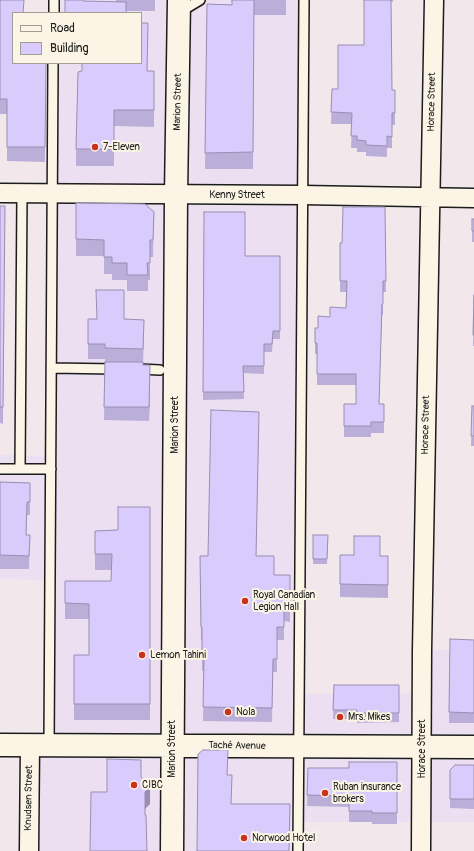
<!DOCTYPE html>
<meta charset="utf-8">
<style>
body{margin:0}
#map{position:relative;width:474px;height:851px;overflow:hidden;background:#f2e8ec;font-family:Pangolin,sans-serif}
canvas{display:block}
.legend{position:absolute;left:12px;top:12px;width:130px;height:52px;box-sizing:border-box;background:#fcf5e5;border:1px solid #a29e95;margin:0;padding:5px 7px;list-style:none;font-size:12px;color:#1c1c1c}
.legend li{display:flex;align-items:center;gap:8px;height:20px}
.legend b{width:20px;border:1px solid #a29e95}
</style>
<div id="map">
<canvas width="474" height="851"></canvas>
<ul class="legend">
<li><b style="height:5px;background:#fcf5e5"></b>Road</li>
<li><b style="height:11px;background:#dacbfd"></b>Building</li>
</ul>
</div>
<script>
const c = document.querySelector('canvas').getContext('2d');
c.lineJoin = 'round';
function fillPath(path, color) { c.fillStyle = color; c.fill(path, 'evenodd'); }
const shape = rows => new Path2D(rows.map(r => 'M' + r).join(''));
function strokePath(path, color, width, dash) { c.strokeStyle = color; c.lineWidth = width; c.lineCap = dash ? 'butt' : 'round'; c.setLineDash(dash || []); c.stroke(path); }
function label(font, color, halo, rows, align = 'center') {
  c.font = font + ' Pangolin,sans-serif'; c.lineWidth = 4; c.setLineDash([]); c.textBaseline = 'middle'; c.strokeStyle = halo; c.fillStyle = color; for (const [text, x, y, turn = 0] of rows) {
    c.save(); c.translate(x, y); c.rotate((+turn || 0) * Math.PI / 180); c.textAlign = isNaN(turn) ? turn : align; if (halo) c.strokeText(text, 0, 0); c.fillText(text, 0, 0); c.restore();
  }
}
const built = shape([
 [54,0,304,0,299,694,422,693,422,650,474,650,474,822,298,822,298,851,29,851,30,745,49,745,50,580,0,579,0,455,51,456,53,63,141,63,141,13,54,13]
]);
const lane = shape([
 [180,12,200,0],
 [54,13,54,0],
 [51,368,116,369],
 [139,369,160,370],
 [0,469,51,469],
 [20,469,22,194],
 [49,745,53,63],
 [298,851,304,0]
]);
const street = shape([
 [0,193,302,195,474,198],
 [29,851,30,745],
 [421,851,422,650,434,0]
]);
const secondary = shape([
 [0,745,474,747],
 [172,851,176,195,179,0]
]);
const wall = shape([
 [0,0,13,63,46,63,45,162,7,161,7,114,0,114],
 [65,0,83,0,83,1,116,2,116,0,155,0,155,11,126,11],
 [232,0,286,0,286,15,254,15,253,169,205,169,207,4,232,5],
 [364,0,393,0,393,2,391,2,392,90,395,90,395,125,392,125,392,148,387,148,387,157,366,156,366,152,357,152,357,148,351,148,352,124,331,124,332,89,338,89,364,45],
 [82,71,154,71,154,127,114,126,114,166,76,166,76,149],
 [76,203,154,212,153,257,150,257,150,280,148,280,148,291,127,291,127,280,112,280,112,274,104,274,104,256,76,256],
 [0,206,5,206,3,424,0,423],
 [385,207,386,292,383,292,383,315,382,315,379,404,384,404,384,433,371,433,371,437,344,437,344,404,356,404,356,385,317,385,317,354,315,354,315,328,318,328,330,317,346,308,346,292,340,292,340,243,342,243],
 [204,212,245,256,280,256,280,339,273,339,272,352,264,352,264,374,243,373,244,399,203,400],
 [472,219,474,219,474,242,472,242],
 [474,295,474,346,473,346],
 [88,319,124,319,144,335,143,365,150,378,149,421,104,420,105,359,88,359],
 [472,406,474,406,474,446,471,446],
 [259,425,256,556,274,575,290,575,290,622,284,621,284,640,277,640,277,672,273,672,272,722,203,721,204,671,202,671,202,640,201,640,200,556,208,556],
 [0,482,30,483,30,515,27,515,26,535,30,535,29,569,0,569],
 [150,507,150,720,74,720,74,655,89,655,89,619,65,619,65,581,111,581,112,570,95,570,95,531,118,530],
 [313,535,328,535,327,564,313,564],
 [388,556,388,598,340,597,340,584],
 [450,639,474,640,474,723,449,723],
 [334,685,399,685,399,722,357,723,357,719,333,719],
 [397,762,397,824,372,824,372,822,349,822,349,807,307,806,308,768,349,768],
 [474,765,474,809,450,808,450,770]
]);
const shadedWall = shape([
 [150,365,150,378,149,421,149,407],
 [150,787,150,804,145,809,145,792]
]);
const building = shape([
 [0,0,24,0,23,13,13,13,13,63,46,63,45,147,7,147,7,99,0,99,0,0],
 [65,0,83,0,83,1,126,2,126,13,65,13,65,0],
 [232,0,254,0,253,152,205,153,207,4,232,5,232,0],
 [364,0,391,0,392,90,395,90,395,113,392,113,392,137,387,136,387,146,366,145,366,141,357,140,357,136,351,136,352,113,331,112,332,89,338,89,338,45,364,45,364,0],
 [141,23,148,23,147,71,154,71,154,110,114,110,114,149,76,149,78,72,82,71,82,63,141,63,141,23],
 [76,203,145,204,154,212,153,240,150,240,150,263,147,263,148,275,127,275,127,263,112,263,112,257,104,257,104,240,76,239,76,203],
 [0,206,5,206,3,407,0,407,0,206],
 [343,207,385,207,386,281,383,281,383,304,382,304,379,404,384,404,384,422,371,422,371,426,344,426,344,404,356,404,356,374,317,374,317,343,315,343,315,328,318,328,318,316,330,317,330,307,346,308,347,281,340,281,340,243,342,243,343,207],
 [204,212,245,212,245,256,280,256,280,331,273,331,272,344,264,344,264,366,243,366,244,392,203,392,204,212],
 [472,219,474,219,474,231,472,231,472,219],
 [96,290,124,290,124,319,144,320,143,349,105,348,105,344,88,344,88,319,97,319,96,290],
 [474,295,474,335,473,335,474,295],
 [105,362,143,362,143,365,150,365,149,407,104,407,105,362],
 [472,406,474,406,474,436,471,436,472,406],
 [211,410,259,412,256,556,274,556,274,575,290,575,290,608,284,608,284,627,277,627,277,659,273,659,272,708,203,707,204,658,202,658,202,627,201,627,200,556,208,556,211,410],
 [0,482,30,483,30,502,27,502,26,535,30,535,29,556,0,555,0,482],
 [118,507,150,507,150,704,74,704,74,655,89,655,89,604,65,603,65,581,111,581,112,554,95,554,95,531,118,530,118,507],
 [313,535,328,535,327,559,313,559,313,535],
 [354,536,380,536,380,556,388,556,388,585,340,584,340,555,354,555,354,536],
 [450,639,474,640,474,713,449,712,450,639],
 [334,685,399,685,399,713,357,713,357,710,333,710,334,685],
 [203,750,228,750,227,775,232,775,231,804,290,804,289,851,197,851,198,754,203,750],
 [107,759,141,760,141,777,150,787,145,792,145,815,146,815,147,851,90,851,91,792,107,792,107,759],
 [349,762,397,762,397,813,372,813,372,811,349,811,349,796,307,795,308,768,349,768,349,762],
 [455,765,474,765,474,799,450,799,450,770,455,765]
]);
const markers = [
 [95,147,4,"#c8321e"],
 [245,601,4,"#c8321e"],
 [142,655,4,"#c8321e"],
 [228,712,4,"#c8321e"],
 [340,717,4,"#c8321e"],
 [134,785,4,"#c8321e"],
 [325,793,4,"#c8321e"],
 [244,838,4,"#c8321e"]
];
const streetNames = [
 ["Marion Street",178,102,-89],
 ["Horace Street",432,102,-89],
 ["Kenny Street",237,195],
 ["Marion Street",175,425,-90],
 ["Horace Street",426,425,-89],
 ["Taché Avenue",237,746,1],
 ["Marion Street",172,749,-90],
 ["Horace Street",422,749,-90],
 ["Knudsen Street",29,798,-89]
];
const poiNames = [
 ["7-Eleven",103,147],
 ["Royal Canadian",253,595],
 ["Legion Hall",253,607],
 ["Lemon Tahini",150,655],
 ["Nola",236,712],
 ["Mrs. Mikes",348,717],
 ["CIBC",142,785],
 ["Ruban insurance",333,787],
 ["brokers",333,799],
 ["Norwood Hotel",252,838]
];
fillPath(built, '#ebdff1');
strokePath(lane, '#1c1c1c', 12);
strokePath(street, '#1c1c1c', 21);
strokePath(secondary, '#1c1c1c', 25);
strokePath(lane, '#fcf5e5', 9);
strokePath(street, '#fcf5e5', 18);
strokePath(secondary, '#fcf5e5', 22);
fillPath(wall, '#bbafda');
fillPath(shadedWall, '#998eb1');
fillPath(building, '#dacbfd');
strokePath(building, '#998eb1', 1);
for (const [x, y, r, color] of markers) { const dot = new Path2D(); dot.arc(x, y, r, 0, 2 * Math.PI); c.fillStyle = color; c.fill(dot); strokePath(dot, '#fcf5e5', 1.5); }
label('10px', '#1c1c1c', '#fcf5e5', streetNames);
label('10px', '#1c1c1c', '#fcf5e5', poiNames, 'left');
</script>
